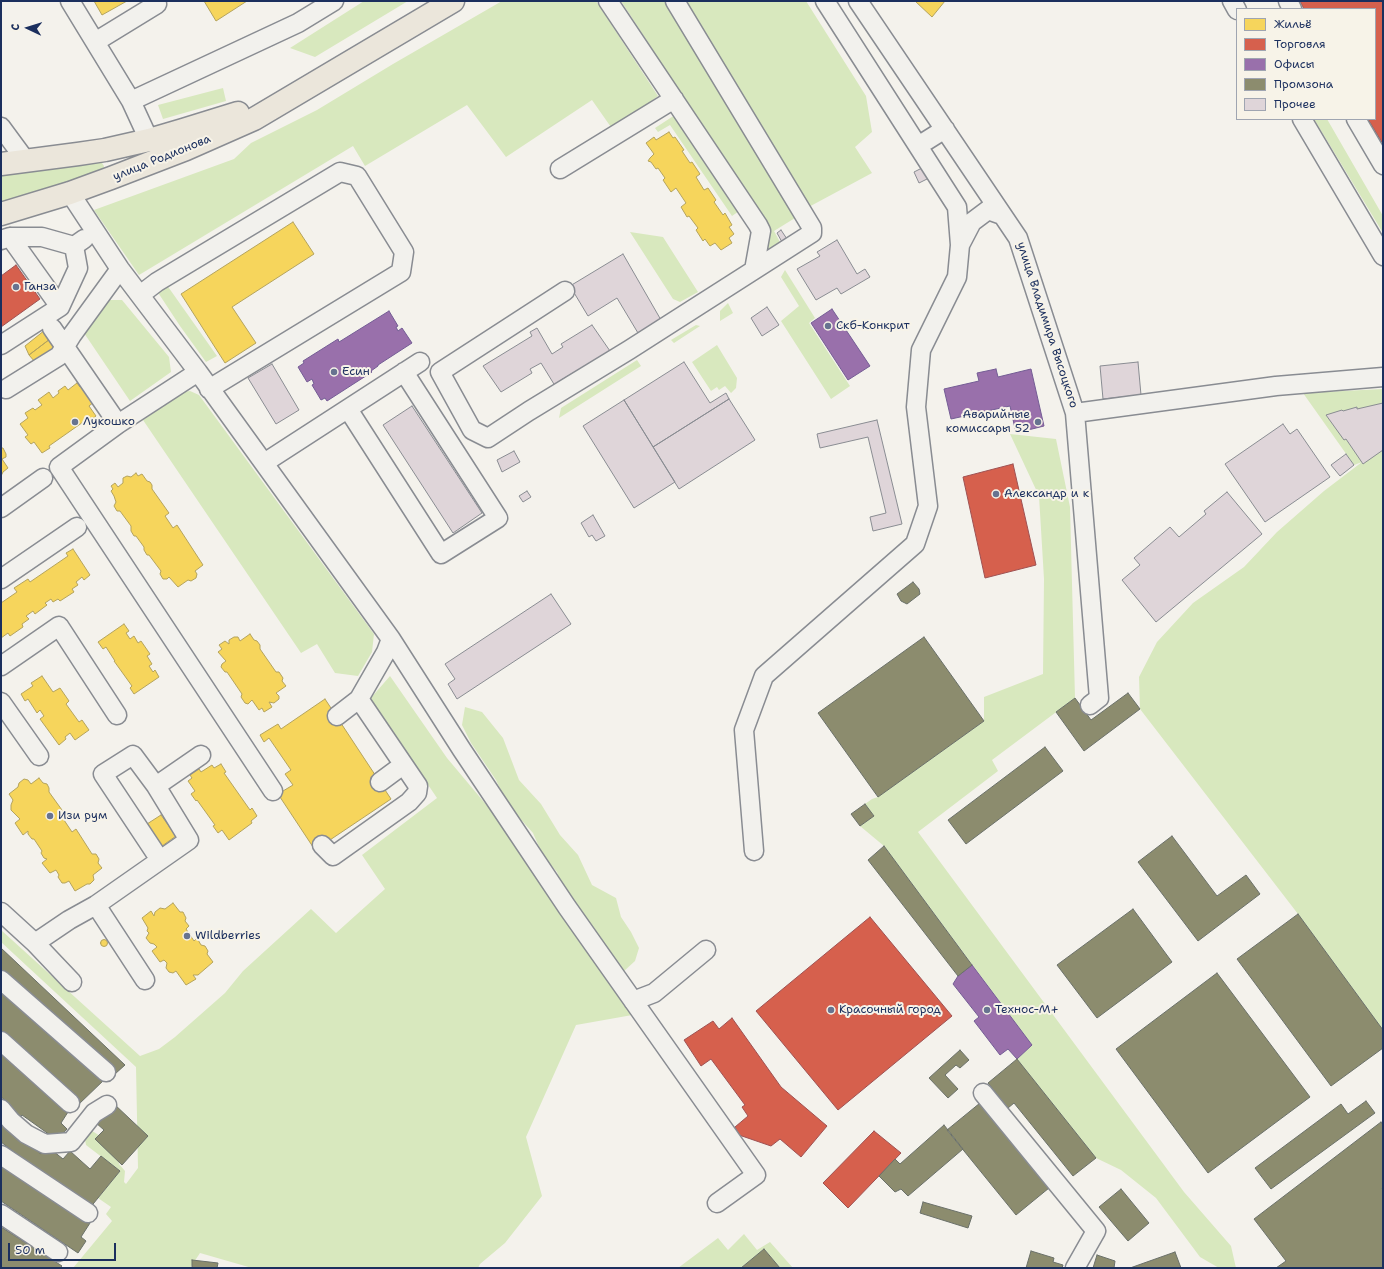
<!DOCTYPE html>
<meta charset="utf-8">
<style>
body{margin:0}
#map{position:relative;width:1384px;height:1269px;overflow:hidden;background:#f4f2ec;font-family:"Shantell Sans",sans-serif}
canvas{display:block}
.frame{position:absolute;inset:0;border:2px solid #1b2f5e;pointer-events:none}
.legend{position:absolute;left:1236px;top:8px;width:140px;height:112px;box-sizing:border-box;background:#f7f3e8;border:1px solid #9fa5b1;margin:0;padding:5px 7px;list-style:none;font-size:12px;color:#1b2f5e}
.legend li{display:flex;align-items:center;gap:8px;height:20px}
.legend b{width:20px;border:1px solid #9fa5b1}
.north{position:absolute;left:8px;top:8px;width:40px;height:40px;-webkit-text-stroke:3px #f7f3e8;paint-order:stroke;rotate:274deg;font-size:11px;font-weight:700;line-height:16px;text-align:center;color:#1b2f5e}
.north::after{content:'';display:block;margin:auto;width:14px;height:18px;background:#1b2f5e;clip-path:polygon(50% 0,100% 100%,50% 72%,0 100%)}
.scale{position:absolute;left:8px;top:1243px;width:108px;height:18px;box-sizing:border-box;border:2px solid #1b2f5e;border-top:0;padding-left:5px;font-size:12px;line-height:14px;white-space:nowrap;color:#1b2f5e;-webkit-text-stroke:3px #f7f3e8;paint-order:stroke}
</style>
<div id="map">
<canvas width="1384" height="1269"></canvas>
<div class="frame"></div>
<ul class="legend">
<li><b style="height:11px;background:#f6d55c"></b>Жильё</li>
<li><b style="height:11px;background:#d6604d"></b>Торговля</li>
<li><b style="height:11px;background:#9970ab"></b>Офисы</li>
<li><b style="height:11px;background:#8c8c6e"></b>Промзона</li>
<li><b style="height:11px;background:#dfd5d9"></b>Прочее</li>
</ul>
<div class="north">С</div>
<div class="scale">50 m</div>
</div>
<script>
const c = document.querySelector('canvas').getContext('2d');
c.lineJoin = 'round';
function fillPath(path, color) { c.fillStyle = color; c.fill(path, 'evenodd'); }
const shape = rows => new Path2D(rows.map(r => 'M' + r).join(''));
function strokePath(path, color, width, dash) { c.strokeStyle = color; c.lineWidth = width; c.lineCap = dash ? 'butt' : 'round'; c.setLineDash(dash || []); c.stroke(path); }
function label(font, color, halo, rows, align = 'center') {
  c.font = font + ' "Shantell Sans",sans-serif'; c.lineWidth = 4; c.setLineDash([]); c.textBaseline = 'middle'; c.strokeStyle = halo; c.fillStyle = color; for (const [text, x, y, turn = 0] of rows) {
    c.save(); c.translate(x, y); c.rotate((+turn || 0) * Math.PI / 180); c.textAlign = isNaN(turn) ? turn : align; if (halo) c.strokeText(text, 0, 0); c.fillText(text, 0, 0); c.restore();
  }
}
const green = shape([
 [364,1,408,1,315,57,290,48],
 [502,1,596,1,658,96,613,130,592,100,506,157,467,105,365,166,353,146,139,275,94,210,234,159,251,143,317,110,393,64],
 [621,1,667,1,795,218,774,231,781,244,762,257,770,230],
 [679,1,806,1,866,96,872,132,855,147,872,173,805,209],
 [223,88,226,101,163,119,158,105],
 [678,113,742,209,732,216,670,125,658,132,655,128],
 [1314,119,1327,119,1383,216,1383,233],
 [97,161,102,163,104,166,103,170,99,173,1,205,1,174],
 [630,232,663,237,698,292,680,302,673,299],
 [785,270,815,318,809,323,850,386,831,399,781,321,799,306,781,277],
 [164,281,217,356,206,362,180,326,157,291],
 [106,300,122,300,169,357,171,372,130,401,84,333],
 [728,303,733,313,720,321,720,311],
 [696,325,700,326,674,343,671,340],
 [717,345,737,378,736,388,731,393,725,386,719,390,717,387,711,391,692,362],
 [637,360,641,366,559,418,561,408],
 [1383,389,1383,1030,1298,914,1140,709,1139,677,1157,642,1193,603,1244,567,1277,532,1324,491,1362,462,1354,465,1303,393],
 [190,391,199,395,374,634,372,652,358,676,335,673,317,644,301,653,143,420,182,392],
 [1010,434,1056,439,1070,507,1075,698,992,760,998,771,918,832,1184,1192,1231,1246,1236,1268,1219,1268,1200,1257,1156,1198,1121,1170,1096,1158,1017,1059,1032,1045,884,846,860,826,874,816,865,804,872,799,878,797,984,721,984,697,1043,674,1044,579,1039,496],
 [390,676,447,758,515,839,562,886,557,872,543,856,533,833,507,804,496,780,471,743,462,725,465,707,482,712,503,738,519,780,541,804,560,835,578,855,592,885,616,898,621,917,631,932,639,948,635,961,623,972,638,1014,576,1025,526,1137,542,1196,505,1243,480,1264,478,1268,252,1268,200,1253,190,1268,73,1268,112,1221,106,1214,111,1207,98,1198,120,1171,86,1145,84,1134,89,1129,105,1139,117,1151,119,1164,125,1171,124,1182,126,1184,138,1168,136,1067,1,942,1,930,140,1056,159,1049,175,1037,225,993,243,971,311,909,336,933,385,889,362,855,437,798,370,699],
 [744,1234,757,1250,770,1242,793,1268,780,1268,764,1249,741,1268,678,1268,718,1238,728,1250]
]);
const homes = shape([
 [94,1,127,1,102,15,94,1],
 [204,1,247,1,216,21,204,1],
 [915,1,945,1,932,17,915,1],
 [669,132,673,138,675,137,684,150,682,151,690,163,692,162,700,174,696,177,704,190,708,188,716,200,714,202,723,215,725,213,732,225,729,227,734,234,729,238,732,243,721,250,715,243,710,246,705,239,703,241,696,230,698,228,689,216,687,217,681,207,686,203,676,188,671,192,663,180,665,178,658,168,656,169,651,162,648,161,650,158,654,154,646,143,654,137,656,140,669,132],
 [293,222,314,254,232,307,256,343,225,363,181,294,293,222],
 [45,330,50,339,29,355,25,346,45,330],
 [50,339,56,348,35,362,29,355,50,339],
 [77,383,80,387,84,383,94,402,89,406,96,416,87,423,86,420,49,446,50,448,42,453,34,442,31,444,25,437,28,435,20,424,28,418,25,413,33,408,35,410,42,405,38,400,49,392,53,398,59,393,58,391,65,386,68,390,77,383],
 [1,448,3,448,6,454,6,457,2,459,8,468,3,472,1,476,1,448],
 [136,473,138,476,142,474,147,481,150,482,152,485,152,489,169,513,165,516,173,528,177,525,203,565,195,571,197,574,196,578,191,581,188,580,178,587,169,577,167,579,163,579,160,574,161,571,149,555,147,555,144,550,144,547,136,536,134,536,131,531,131,526,120,511,117,511,114,506,116,502,114,496,111,491,113,489,111,486,115,483,118,487,123,483,123,478,127,476,131,477,136,473],
 [73,549,90,575,84,580,82,577,76,582,78,585,72,589,74,592,60,601,58,599,53,602,51,599,45,603,47,605,35,614,33,611,26,616,29,619,22,624,23,627,10,636,8,633,1,638,1,603,17,592,14,588,28,579,30,582,68,556,66,553,73,549],
 [124,624,129,631,126,633,130,639,134,636,138,643,141,641,150,654,147,656,152,664,149,666,153,672,155,670,159,677,134,694,130,688,132,686,114,661,115,661,106,647,103,649,98,642,124,624],
 [250,634,254,640,257,641,260,645,260,649,276,672,279,672,283,678,282,681,286,686,276,693,279,696,279,699,274,703,269,702,272,707,264,712,262,708,259,710,252,700,248,704,245,703,241,697,242,694,227,672,225,672,221,667,222,664,226,661,218,652,222,649,219,645,225,641,229,644,229,640,234,637,238,637,240,641,250,634],
 [42,676,53,692,60,688,69,701,66,704,79,722,82,720,89,730,75,740,70,733,65,737,66,739,59,745,40,719,44,716,40,710,37,713,28,699,25,701,21,694,33,686,31,683,42,676],
 [325,699,391,799,315,850,278,794,293,785,285,774,291,770,269,738,264,742,260,735,278,724,281,729,325,699],
 [221,764,226,772,224,773,250,810,252,808,257,816,251,821,252,823,229,840,222,830,218,833,213,826,215,825,197,800,196,801,191,794,195,791,188,781,192,778,190,775,199,769,201,772,212,765,214,768,221,764],
 [39,778,43,783,47,784,49,788,49,792,67,817,64,820,72,832,76,829,92,854,96,854,99,859,98,863,102,868,93,875,94,880,90,884,87,884,75,891,69,881,65,883,62,883,58,877,59,875,56,870,50,873,42,863,47,859,44,858,41,853,42,851,34,839,32,839,28,834,28,831,23,835,15,823,20,819,11,810,11,805,13,800,9,794,18,787,19,783,24,779,28,780,31,784,39,778],
 [161,815,176,836,162,846,147,824,161,815],
 [173,903,180,912,183,912,186,918,185,921,189,926,186,929,194,941,197,938,201,945,205,946,208,951,207,954,213,962,198,975,193,975,196,979,186,985,176,971,173,973,169,972,166,968,167,963,164,960,160,962,152,951,157,947,154,944,150,943,146,938,149,933,147,931,148,928,142,918,151,911,154,916,155,912,160,908,165,909,173,903],
 '100.5 943a3.5 3.5 0 1 1 7 0a3.5 3.5 0 1 1-7 0Z'
]);
const shops = shape([
 [1300,1,1383,1,1383,144,1368,119,1375,119,1375,9,1304,9,1300,1],
 [16,265,40,299,1,327,1,276,16,265],
 [1013,464,1036,565,985,578,963,477,1013,464],
 [870,917,952,1016,838,1110,756,1011,870,917],
 [732,1018,781,1087,827,1126,801,1157,780,1139,771,1146,739,1135,735,1127,748,1116,742,1107,745,1105,711,1059,701,1066,684,1040,713,1021,719,1029,732,1018],
 [874,1131,901,1153,848,1208,823,1183,874,1131]
]);
const offices = shape([
 [832,309,870,366,848,380,811,323,832,309],
 [389,311,398,326,396,327,398,331,402,328,412,343,378,365,378,366,371,371,372,372,327,401,325,398,321,400,312,385,314,384,312,379,307,382,298,367,304,363,303,361,338,339,339,342,389,311],
 [996,369,998,377,1031,369,1044,426,1016,433,1010,406,951,419,944,389,979,381,977,373,996,369],
 [972,965,1032,1045,1017,1059,1008,1049,1000,1055,974,1021,979,1017,953,984,958,976,972,965]
]);
const industry = shape([
 [913,582,919,589,920,594,907,604,901,601,897,594,913,582],
 [924,637,984,721,878,797,818,713,924,637],
 [1128,693,1140,709,1084,751,1056,712,1075,698,1091,720,1128,693],
 [1045,747,1063,771,966,844,948,820,1045,747],
 [865,804,874,816,860,826,851,814,865,804],
 [1172,836,1217,896,1246,875,1260,894,1198,941,1138,862,1172,836],
 [884,846,972,965,958,976,868,860,884,846],
 [1133,909,1172,962,1097,1018,1057,965,1133,909],
 [1298,914,1383,1030,1383,1048,1331,1086,1237,959,1298,914],
 [1,948,125,1065,115,1074,1,971,1,948],
 [1217,973,1310,1097,1208,1173,1116,1049,1217,973],
 [1,991,105,1079,78,1105,1,1033,1,991],
 [960,1050,969,1060,960,1068,956,1065,945,1075,958,1089,948,1098,929,1078,960,1050],
 [1,1051,68,1112,61,1123,67,1129,57,1140,22,1115,18,1120,6,1110,10,1104,1,1097,1,1051],
 [1017,1059,1096,1158,1073,1176,1014,1103,1008,1108,988,1083,1017,1059],
 [1366,1101,1375,1113,1271,1189,1255,1168,1341,1104,1348,1114,1366,1101],
 [113,1103,148,1136,122,1165,95,1139,104,1130,95,1122,113,1103],
 [980,1103,1049,1188,1016,1215,947,1130,980,1103],
 [1,1122,41,1154,48,1147,63,1159,70,1151,90,1169,101,1156,120,1171,89,1209,1,1142,1,1122],
 [1381,1122,1383,1125,1383,1187,1382,1188,1383,1190,1383,1268,1276,1268,1286,1261,1254,1219,1381,1122],
 [944,1125,963,1149,908,1196,901,1189,895,1192,879,1176,895,1159,900,1164,944,1125],
 [1,1166,90,1223,81,1237,86,1241,78,1253,1,1201,1,1166],
 [1121,1189,1149,1223,1128,1241,1099,1207,1121,1189],
 [923,1202,972,1216,968,1228,920,1213,923,1202],
 [1,1227,62,1266,60,1268,1,1268,1,1227],
 [764,1249,780,1268,741,1268,764,1249],
 [1031,1251,1054,1258,1053,1262,1063,1265,1062,1268,1026,1268,1031,1251],
 [1175,1252,1181,1268,1130,1268,1175,1252],
 [1097,1255,1115,1261,1114,1268,1093,1268,1097,1255],
 [192,1260,218,1263,217,1268,192,1268,192,1260]
]);
const building = shape([
 [924,167,929,178,919,183,914,172,924,167],
 [781,230,787,239,782,242,777,233,781,230],
 [837,240,857,274,865,269,870,277,841,294,837,288,816,300,797,269,820,256,817,252,837,240],
 [623,254,661,320,638,333,617,298,588,316,570,286,623,254],
 [767,307,779,325,762,336,751,318,767,307],
 [592,325,610,351,561,380,564,384,557,389,541,363,530,369,532,373,501,392,483,366,532,336,530,332,537,328,552,354,563,347,561,344,592,325],
 [684,362,710,403,726,393,729,399,653,447,624,400,684,362],
 [1138,362,1141,395,1103,399,1100,366,1138,362],
 [272,364,299,410,276,424,248,378,272,364],
 [729,399,755,440,679,489,653,447,729,399],
 [624,400,675,482,634,508,583,426,624,400],
 [1383,403,1383,450,1363,464,1346,439,1344,440,1326,415,1342,410,1343,411,1357,407,1357,409,1383,403],
 [412,406,482,513,453,533,383,425,412,406],
 [877,420,902,524,873,531,870,517,886,513,868,437,820,448,817,434,877,420],
 [1283,424,1290,434,1297,429,1330,477,1265,522,1225,464,1283,424],
 [514,451,520,462,502,472,497,460,514,451],
 [1346,454,1354,465,1340,476,1331,465,1346,454],
 [527,491,531,497,523,502,519,496,527,491],
 [1227,492,1262,534,1156,622,1122,580,1140,565,1134,558,1170,527,1179,537,1206,514,1204,511,1227,492],
 [593,515,605,536,596,541,592,535,589,537,581,523,593,515],
 [551,594,571,624,457,699,448,684,455,679,445,664,551,594]
]);
const minor = shape([
 [70,1,131,101,149,140],
 [608,1,758,225,761,231,754,270],
 [858,1,1018,238,1075,413,1276,386,1383,377],
 [1232,1,1237,10],
 [1288,1,1292,9],
 [95,42,157,4],
 [131,101,298,23,334,1],
 [1302,119,1383,256],
 [1356,119,1383,165],
 [1,127,26,161],
 [918,146,945,129],
 [560,169,674,99],
 [70,193,120,269,198,372,391,639,386,652,359,699,418,786,417,793,409,802,333,856,322,845],
 [10,237,60,307],
 [1,240,10,237,42,237,74,246,84,239],
 [960,245,972,222,988,210,1002,215],
 [565,291,440,372,472,430,488,438,529,411,629,350,812,233,812,228,675,1],
 [140,295,157,282,340,172,357,176,404,252,401,272,209,389],
 [52,328,118,424],
 [1,345,60,307,78,268,74,246],
 [198,372,118,424,59,467,273,791],
 [6,389,59,356,72,335,120,269],
 [348,409,441,554,498,518,404,372],
 [1075,413,1099,698,1090,705],
 [264,463,420,362],
 [1,508,43,478],
 [1,579,77,527],
 [391,639,462,750,567,907,756,1175,717,1203],
 [1,666,59,626,117,715],
 [1,702,39,756],
 [337,716,359,699],
 [380,782,403,765],
 [156,786,133,755,103,774,160,860],
 [754,851,744,730,764,676,915,544,928,506,916,407,921,350,957,277,960,245,957,207,825,1],
 [96,905,145,980],
 [1,912,35,943,69,920,96,905,189,840,156,786,201,755],
 [35,943,72,982],
 [1,980,106,1072],
 [633,1001,654,993,706,950],
 [1,1041,70,1103],
 [983,1093,1096,1231,1075,1268],
 [1,1109,11,1121,26,1134,45,1144,71,1142,94,1113,107,1105],
 [1,1155,88,1213],
 [1,1214,58,1252]
]);
const major = shape([
 [1,164,78,154,105,150,149,140,183,130,238,113],
 [1,214,70,193,111,178,186,149,254,119,453,1]
]);
const markers = [
 [16,287,4,"#677390"],
 [828,326,4,"#677390"],
 [334,372,4,"#677390"],
 [75,422,4,"#677390"],
 [1038,422,4,"#677390"],
 [996,494,4,"#677390"],
 [50,816,4,"#677390"],
 [187,936,4,"#677390"],
 [831,1010,4,"#677390"],
 [987,1010,4,"#677390"]
];
const streetNames = [
 ["улица Родионова",162,158,-22],
 ["улица Владимира Высоцкого",1047,325,72]
];
const poiNames = [
 ["Ганза",24,287],
 ["Скб-Конкрит",836,326],
 ["Есин",342,372],
 ["Аварийные",1030,415,"right"],
 ["комиссары 52",1030,429,"right"],
 ["Лукошко",83,422],
 ["Александр и к",1004,494],
 ["Изи рум",58,816],
 ["Wildberries",195,936],
 ["Красочный город",839,1010],
 ["Технос-М+",995,1010]
];
fillPath(green, '#d8e8be');
fillPath(homes, '#f6d55c');
strokePath(homes, '#b4a35d', 1);
fillPath(shops, '#d6604d');
strokePath(shops, '#9e5152', 1);
fillPath(offices, '#9970ab');
strokePath(offices, '#735c94', 1);
fillPath(industry, '#8c8c6e');
strokePath(industry, '#6a7069', 1);
fillPath(building, '#dfd5d9');
strokePath(building, '#898c92', 1);
strokePath(minor, '#898c92', 21);
strokePath(major, '#898c92', 25);
strokePath(minor, '#f2f1ed', 18);
strokePath(major, '#ebe6db', 22);
for (const [x, y, r, color] of markers) { const dot = new Path2D(); dot.arc(x, y, r, 0, 2 * Math.PI); c.fillStyle = color; c.fill(dot); strokePath(dot, '#f7f3e8', 1.5); }
label('12px', '#1b2f5e', '#f7f3e8', streetNames);
label('12px', '#1b2f5e', '#f7f3e8', poiNames, 'left');
</script>
